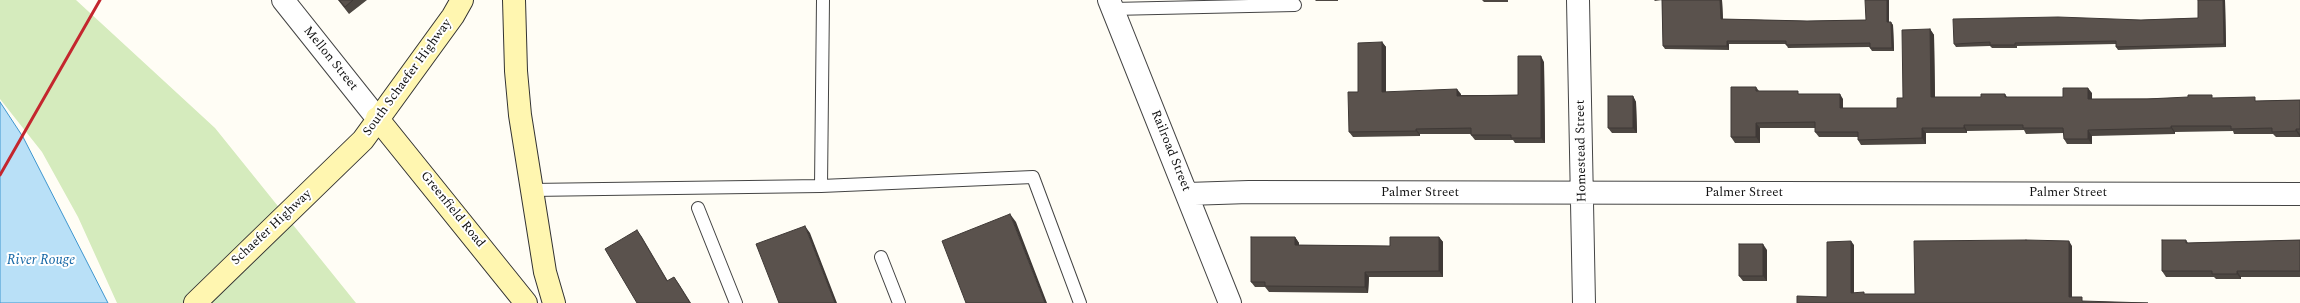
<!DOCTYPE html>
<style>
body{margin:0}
canvas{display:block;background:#fffdf5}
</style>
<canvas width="2300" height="303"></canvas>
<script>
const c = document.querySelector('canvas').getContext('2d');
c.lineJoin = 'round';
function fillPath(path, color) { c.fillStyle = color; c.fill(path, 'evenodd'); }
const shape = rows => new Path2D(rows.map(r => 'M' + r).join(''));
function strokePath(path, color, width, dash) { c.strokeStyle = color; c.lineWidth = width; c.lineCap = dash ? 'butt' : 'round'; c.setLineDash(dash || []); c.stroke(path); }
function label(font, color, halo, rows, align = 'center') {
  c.font = font + ' Spectral,serif'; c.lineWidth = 4; c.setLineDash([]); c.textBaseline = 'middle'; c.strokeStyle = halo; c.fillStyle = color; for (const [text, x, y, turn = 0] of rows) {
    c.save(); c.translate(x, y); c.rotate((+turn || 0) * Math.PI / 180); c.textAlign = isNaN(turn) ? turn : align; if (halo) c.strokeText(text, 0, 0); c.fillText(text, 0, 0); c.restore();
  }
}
const green = shape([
 [0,0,76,0,215,128,356,303,117,303,78,217,42,152,0,99]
]);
const water = shape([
 [0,102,23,137,108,303,0,303,0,102]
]);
const service = shape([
 [1112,9,1295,5],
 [821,186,823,0],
 [531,190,821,186,1033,177,1080,303],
 [698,208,736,303],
 [881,257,899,303]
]);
const minor = shape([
 [1109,0,1230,303],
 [1578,0,1584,303],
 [1187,194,1249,192,2300,194]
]);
const tertiary = shape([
 [283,0,377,118]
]);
const secondary = shape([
 [514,0,516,71,520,115,545,272,554,303],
 [377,118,526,303],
 [195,303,363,140,453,16,462,0]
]);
const rail = shape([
 [0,175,100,0]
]);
const wall = shape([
 [338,0,367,0,349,14],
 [1315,0,1338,0,1338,1,1316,1],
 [1482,0,1508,0,1508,2,1484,2],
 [1654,0,1722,0,1723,19,1807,21,1866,20,1889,0,1889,22,1893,25,1894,51,1872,51,1870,48,1870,47,1788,48,1786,44,1729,44,1729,50,1665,49,1663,46,1662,0,1655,1],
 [2198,0,2225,0,2226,47,2118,50,2116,47,2116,44,2017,46,2017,48,1992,48,1990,46,1956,47,1954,44,2141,20,2198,18],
 [1930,29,1934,35,1935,97,1981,97,2005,94,2007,97,2063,97,2092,93,2092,99,2214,98,2257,101,2300,100,2300,137,2276,137,2273,134,2234,134,2233,131,2175,132,2175,134,2092,136,2092,144,2067,144,2064,139,2064,133,2026,134,2024,130,1967,131,1967,133,1926,133,1926,144,1861,145,1858,140,1858,137,1819,137,1815,132,1815,128,1760,128,1760,143,1735,143,1731,137,1756,87,1759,91,1800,94,1843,99,1843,108,1897,108,1903,98],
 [1382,42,1386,47,1386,92,1461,94,1461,95,1518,95,1544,62,1545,143,1515,143,1513,140,1475,140,1471,135,1471,134,1420,134,1420,136,1353,137,1349,132,1358,92],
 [1633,96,1636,102,1637,133,1612,133,1608,128],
 [1295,237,1299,243,1299,245,1390,246,1439,237,1443,242,1443,277,1369,277,1368,293,1269,292,1265,287,1255,287,1251,282],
 [2186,240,2188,243,2300,240,2300,277,2241,277,2241,279,2216,279,2214,277,2166,277,2162,271],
 [1767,250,1767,281,1743,281,1739,276]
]);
const shadedWall = shape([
 [1720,0,1722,0,1723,22,1721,19],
 [1887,0,1889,0,1889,25,1887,22],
 [2223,0,2225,0,2226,47,2224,44],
 [1891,22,1893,25,1894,51,1892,48],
 [1930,29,1934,35,1935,102,1931,97],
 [1727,41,1729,44,1729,50,1727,46],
 [1382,42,1386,47,1386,97,1382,92],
 [1541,56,1544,62,1545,143,1541,138],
 [2088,88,2092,93,2092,104,2088,99],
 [1457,89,1461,94,1461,101,1457,96],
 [1840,94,1843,99,1843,113,1840,108],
 [1633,96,1636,102,1637,133,1633,128],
 [1756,123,1760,128,1760,143,1756,137],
 [1964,125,1967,131,1967,133,1964,128],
 [2171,126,2175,132,2175,134,2171,128],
 [1922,128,1926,133,1926,144,1922,138],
 [1416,129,1420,134,1420,136,1416,131],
 [2296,129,2300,134,2300,137,2296,131],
 [2088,130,2092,136,2092,144,2088,139],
 [1010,214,1016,222,1047,303,1045,303],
 [805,226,810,233,837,303,835,303],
 [637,230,642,237,672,288,667,281],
 [1295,237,1299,243,1299,250,1295,245],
 [1439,237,1443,242,1443,277,1439,271],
 [1851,241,1854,245,1854,297,1851,293],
 [2069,241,2072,246,2072,301,2069,297],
 [1763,244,1767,250,1767,281,1763,276],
 [2237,271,2241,277,2241,279,2237,274],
 [1365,272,1369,277,1368,293,1365,287],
 [674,277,679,284,691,303,690,303]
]);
const building = shape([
 [339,0,353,0,345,7,339,0],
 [1662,0,1720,0,1721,19,1807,21,1866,20,1865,0,1887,0,1887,22,1891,22,1892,48,1870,48,1870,43,1786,45,1786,41,1727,41,1727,46,1663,46,1662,0],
 [2198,0,2223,0,2224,44,2116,47,2116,41,2015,43,2015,45,1990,45,1990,42,1954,44,1953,19,2058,17,2141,20,2198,18,2198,0],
 [1930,29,1931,97,1981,97,1981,94,2005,94,2005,97,2063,97,2063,88,2088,88,2088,99,2147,99,2188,97,2188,95,2212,95,2212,98,2255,97,2255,101,2300,100,2300,129,2296,129,2296,131,2272,132,2272,128,2231,129,2231,126,2171,126,2171,128,2088,130,2088,139,2064,139,2063,128,2023,128,2023,125,1964,125,1964,128,1922,128,1922,138,1858,140,1858,132,1815,132,1815,122,1756,123,1756,137,1731,137,1731,87,1756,87,1756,91,1798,91,1798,94,1840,94,1840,108,1897,108,1897,98,1903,98,1902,30,1930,29],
 [1382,42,1382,92,1457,89,1457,96,1518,95,1518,56,1541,56,1541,138,1511,138,1511,135,1471,135,1471,128,1416,129,1416,131,1349,132,1348,92,1358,92,1358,43,1382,42],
 [1608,96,1633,96,1633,128,1608,128,1608,96],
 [1010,214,1045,303,966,303,942,241,1010,214],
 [805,226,835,303,779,303,756,244,805,226],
 [637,230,667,281,674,277,690,303,637,303,605,249,637,230],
 [1251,237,1295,237,1295,245,1390,246,1390,237,1439,237,1439,271,1365,272,1365,287,1265,286,1265,282,1251,282,1251,237],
 [2026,240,2069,241,2069,297,2082,297,2082,301,2148,303,1797,303,1797,296,1827,297,1827,242,1851,241,1851,293,1864,292,1864,294,1915,294,1914,241,2026,240],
 [2162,240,2186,240,2186,243,2300,240,2300,271,2237,271,2237,274,2212,274,2212,271,2162,271,2162,240],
 [1739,244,1763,244,1763,276,1739,276,1739,244]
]);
const streetNames = [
 ["Mellon Street",330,59,51],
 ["South Schaefer Highway",408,78,-54],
 ["Railroad Street",1170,151,68],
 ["Homestead Street",1582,151,-91],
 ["Palmer Street",1420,193],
 ["Palmer Street",1744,193],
 ["Palmer Street",2068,193],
 ["Greenfield Road",452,210,51],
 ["Schaefer Highway",272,228,-43]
];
const waterNames = [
 ["River Rouge",41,261]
];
fillPath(green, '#d5ebbd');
fillPath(water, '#b9e0f7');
strokePath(water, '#3f96cf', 1);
strokePath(service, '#444', 14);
strokePath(minor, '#444', 24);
strokePath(tertiary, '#444', 24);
strokePath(secondary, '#333', 24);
strokePath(service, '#fff', 12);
strokePath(minor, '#fff', 22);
strokePath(tertiary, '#fff', 22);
strokePath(secondary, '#fff6b0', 22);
strokePath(rail, '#c4262e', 3);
fillPath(wall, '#4d4742');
fillPath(shadedWall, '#3f3936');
fillPath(building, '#5a524d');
strokePath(building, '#3f3936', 1);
label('13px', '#111', '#fff', streetNames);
label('italic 14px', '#1768a6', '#fff', waterNames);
</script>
